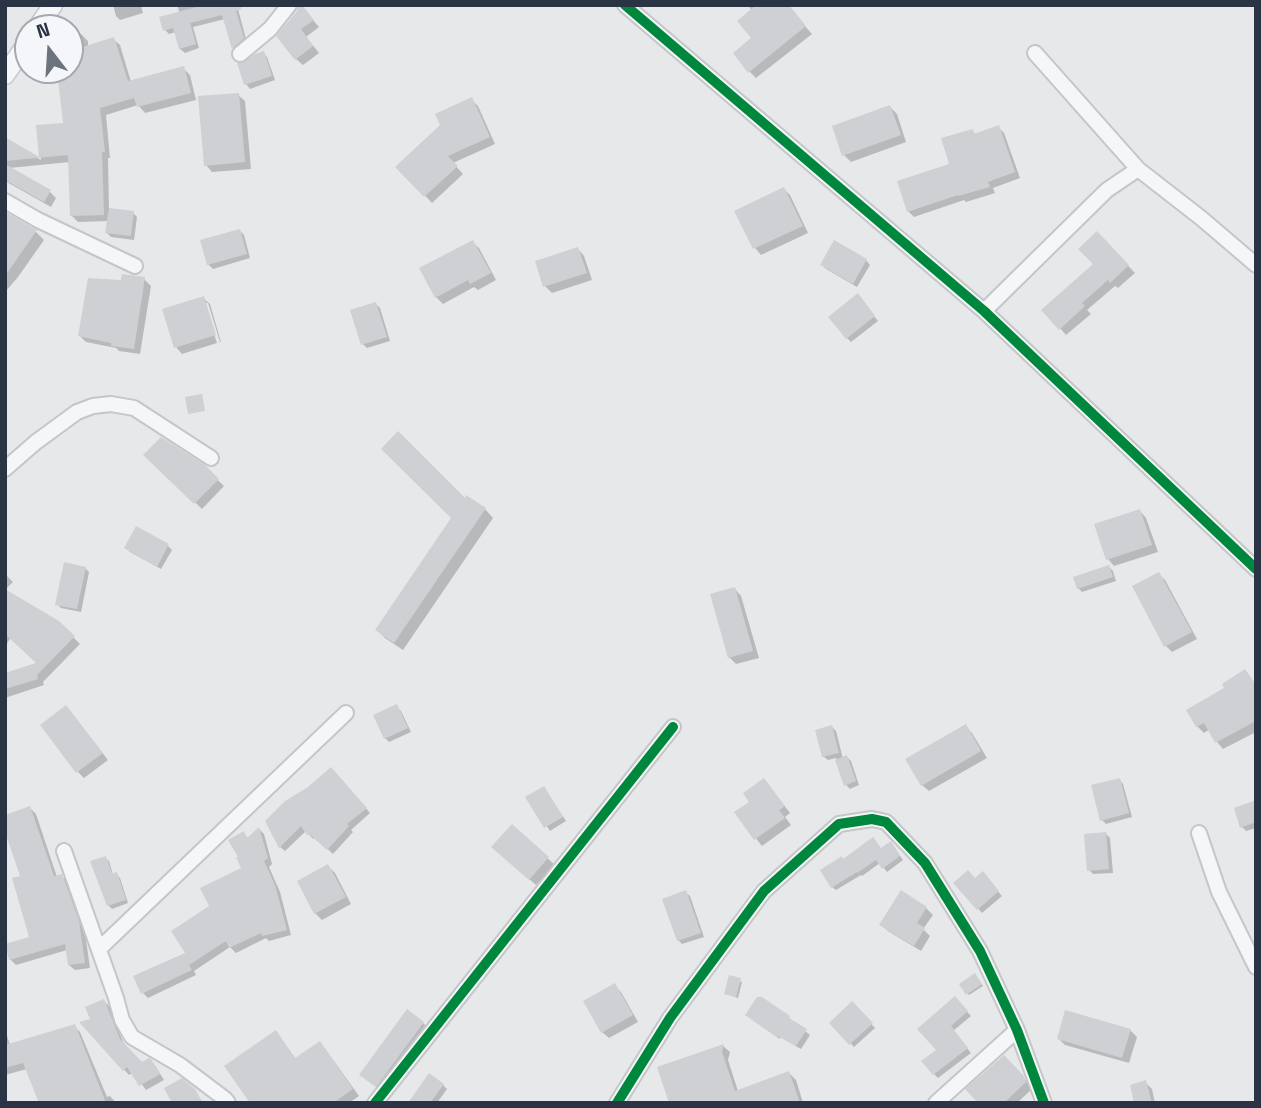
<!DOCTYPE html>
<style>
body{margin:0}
#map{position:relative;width:1261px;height:1108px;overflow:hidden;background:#e6e8ea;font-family:"Space Grotesk",sans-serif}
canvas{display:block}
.frame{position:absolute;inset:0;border:7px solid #2b3445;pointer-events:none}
.north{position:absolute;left:14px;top:14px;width:70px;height:70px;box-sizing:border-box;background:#f4f6f9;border:2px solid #a4a8b1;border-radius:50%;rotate:343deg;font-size:19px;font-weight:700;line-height:28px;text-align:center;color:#2b3445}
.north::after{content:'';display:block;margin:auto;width:24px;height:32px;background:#6c737f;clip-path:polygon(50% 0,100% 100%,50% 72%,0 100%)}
</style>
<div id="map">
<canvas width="1261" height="1108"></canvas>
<div class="frame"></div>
<div class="north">N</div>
</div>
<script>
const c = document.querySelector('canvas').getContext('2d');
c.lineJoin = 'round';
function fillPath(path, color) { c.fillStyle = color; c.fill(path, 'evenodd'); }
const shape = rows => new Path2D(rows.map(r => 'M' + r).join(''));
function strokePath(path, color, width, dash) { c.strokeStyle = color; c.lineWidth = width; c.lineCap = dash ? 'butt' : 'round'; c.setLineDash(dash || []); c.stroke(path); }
const shadow = shape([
 [113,5,141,5,143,13,120,20,116,16],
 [177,5,237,5,247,43,237,52,234,48,225,19,193,27,199,48,185,53,180,49,176,32,169,34,165,30,180,14],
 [748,5,786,5,812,34,756,78,750,72,754,39,752,11],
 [301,6,319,27,306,37,319,53,303,65,296,59],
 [70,34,81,34,88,41,88,47,113,39,120,45,131,82,183,68,190,75,196,100,145,113,138,105,106,115,110,158,108,158,109,210,133,213,137,217,134,240,111,237,107,233,109,221,78,222,71,215,70,162,9,168,49,191,56,198,51,207,5,181,5,139,41,160,38,127,65,124,59,70,70,70],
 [263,53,267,57,275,80,250,89,246,84],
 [238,95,245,101,251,169,212,172,206,165],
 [471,99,478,106,495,144,453,163,463,174,432,203,398,167],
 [890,107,897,114,906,142,851,162,844,155],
 [998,127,1004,133,1020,178,993,188,995,193,966,202,964,200,914,217,908,211,951,165,972,131,976,135],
 [784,189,790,195,808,233,761,255,755,248,737,212],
 [5,214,36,232,44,240,18,277,5,292],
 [240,231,244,235,250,258,213,269,208,264],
 [1097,233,1135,273,1118,288,1115,286,1087,310,1091,314,1066,335,1060,328,1095,264],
 [472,242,479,248,496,280,478,290,474,287,443,304,436,297],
 [835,243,866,260,870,265,857,287,826,269,822,265],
 [578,249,584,256,592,280,552,293,545,286],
 [144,279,151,286,140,354,119,351,116,348,86,342,80,336,122,282],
 [203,298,210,304,221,342,220,342,208,303,204,303,217,343,182,354,176,347],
 [861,300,878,321,851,342,847,338],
 [376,304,380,308,390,341,367,348,363,344],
 [146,455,204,467,224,486,202,509],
 [485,509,493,518,403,650,385,638,377,630],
 [1140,511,1146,518,1158,552,1114,566,1108,559],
 [137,528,168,546,172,550,161,569,130,552,126,548],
 [1109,567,1113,571,1116,581,1082,592,1078,588],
 [85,568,89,572,81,612,61,608,57,604],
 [5,574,13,582,5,590],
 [1159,574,1165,580,1197,639,1172,652,1166,646],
 [735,589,741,596,759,658,736,664,729,657],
 [5,591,58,622,80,644,43,682,44,685,5,698,5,675,39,664,11,637,5,647],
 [1245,671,1256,685,1256,732,1223,749,1217,742,1210,729,1204,733,1197,726,1227,688],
 [396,707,401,711,411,732,389,742,385,738],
 [72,714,108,760,84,778,78,772],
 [832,727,836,731,843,759,847,757,851,761,859,785,850,789,846,785,836,758,828,760,823,756],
 [966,727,972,733,987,758,929,791,922,785],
 [336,774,370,813,351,830,353,832,333,854,315,837,313,839,306,831,285,851,280,847],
 [1119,779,1123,784,1132,817,1106,824,1102,820],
 [770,787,790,813,785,817,791,825,762,846,736,813],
 [544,788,566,821,550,831,528,798],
 [1256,802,1256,828,1246,831,1242,827],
 [30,808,36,814,57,877,61,876,67,881,85,933,90,968,75,970,69,965,67,950,16,965,10,959,31,938,23,877],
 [512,826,555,865,536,885,500,854],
 [259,829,264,834,272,864,269,867,280,892,291,935,269,941,266,938,236,953,230,947,194,971,196,975,148,998,143,993,188,953,211,906,244,869,243,834,249,839],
 [1106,834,1110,838,1113,873,1093,874,1089,870],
 [894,847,903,860,887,872,880,863,862,876,861,875,836,890,832,887,881,849],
 [105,858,109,861,113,875,116,874,120,878,128,903,112,909,108,905],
 [328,866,335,873,351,904,322,920,315,913],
 [986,878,1002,896,982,913,956,883],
 [685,892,690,896,704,937,682,944,678,940],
 [926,908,933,915,923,929,930,936,921,951,888,931,882,925],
 [975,975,983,986,969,995,961,984],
 [730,977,742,982,738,998,726,994],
 [615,986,621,992,638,1022,609,1038,602,1032],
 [955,998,971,1016,953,1031,971,1053,938,1078,934,1074,938,1050],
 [104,1001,109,1006,125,1047,142,1065,150,1060,156,1067,164,1080,146,1090,133,1072,129,1075,82,1023,92,1020],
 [852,1003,875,1028,854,1047,831,1023],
 [789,1018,810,1035,801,1049,780,1037,780,1039,751,1019],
 [423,1023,430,1030,383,1092,368,1081],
 [74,1026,80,1032,107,1097,110,1096,116,1103,40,1103,27,1069,5,1075,5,1029,10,1045],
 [1130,1030,1137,1037,1129,1063,1065,1045,1059,1039],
 [275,1032,296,1059,320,1043,326,1050,359,1096,349,1103,252,1103],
 [723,1046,730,1052,728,1060,738,1091,789,1073,796,1080,803,1103,671,1103],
 [1004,1057,1030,1085,1032,1089,1017,1103,980,1103],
 [1145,1082,1152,1089,1155,1103,1136,1103],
 [443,1085,447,1089,437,1103,416,1103]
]);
const building = shape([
 [204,5,241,5,241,9,236,11,244,38,232,49,222,15,190,23,196,44,179,49,173,28,163,31,159,17],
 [298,5,302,5,314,20,301,29,313,46,295,60,276,36,297,11],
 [756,5,789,5,806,26,748,73,733,53,751,38,737,21],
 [114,37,128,81,184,66,191,93,137,107,134,98,100,108,105,152,102,152,104,215,70,216,68,155,5,161,5,137,39,157,36,125,63,123,57,70,70,70,70,51],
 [264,51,272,76,244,85,237,63,242,63,255,54],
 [239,93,245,162,204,166,198,96],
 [472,97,490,137,448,156,458,166,424,197,395,167,440,125,435,114],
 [890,105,901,135,842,156,832,126],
 [999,125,1015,172,988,182,990,187,958,196,958,195,907,212,897,181,949,164,941,138,973,129,974,134],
 [5,164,51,190,44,202,5,180],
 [784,187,803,226,753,249,734,211],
 [109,208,134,211,131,236,105,233],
 [5,212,37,230,5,276],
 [240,229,247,254,207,265,200,240],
 [1097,231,1129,265,1110,283,1108,280,1082,303,1085,306,1059,330,1041,310,1093,264,1078,249],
 [473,240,491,273,470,284,468,280,435,298,419,268],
 [834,240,867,259,853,284,820,265],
 [578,247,587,273,543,287,535,261],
 [122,274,145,277,134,349,111,346,111,343,78,336,88,278,121,280],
 [858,293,875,316,846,339,828,317],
 [204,296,216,335,174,348,162,309],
 [376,302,387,337,361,345,350,310],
 [202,394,205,411,188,414,185,397],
 [398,431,465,498,466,495,486,508,394,643,375,630,451,518,381,449],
 [161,437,205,465,219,479,194,504,143,455],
 [1140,509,1152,545,1106,560,1094,524],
 [136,526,169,544,157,567,124,548],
 [64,562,86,567,77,609,55,605],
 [1109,565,1113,577,1077,589,1073,577],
 [1159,572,1192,632,1164,647,1132,586],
 [735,587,753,651,728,658,710,594],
 [5,589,59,621,75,636,37,675,38,679,5,689,5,673,36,663,5,634],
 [1245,669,1256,685,1256,721,1215,743,1204,723,1196,727,1186,710,1224,688,1222,684],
 [397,704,408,728,384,739,373,715],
 [66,705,103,753,76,773,40,725],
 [966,724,981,751,921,786,905,759],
 [832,725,839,753,822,757,815,730],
 [847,755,856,781,844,786,835,760],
 [331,767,367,808,347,824,349,826,327,850,309,834,307,835,301,826,279,848,265,821,285,801,308,787],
 [764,778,785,806,779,810,785,818,754,840,734,812,749,802,743,793],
 [1120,778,1129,813,1100,821,1091,785],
 [544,786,563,817,544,828,525,797],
 [1256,800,1256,822,1240,828,1234,808],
 [30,806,54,876,62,874,79,921,85,963,68,965,65,944,9,960,5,944,29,937,12,878,20,876,5,832,5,815],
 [512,824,549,857,529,880,491,847],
 [259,827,268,858,264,861,275,885,287,930,262,936,261,933,229,948,226,941,189,965,192,970,141,994,133,976,185,953,171,931,209,906,200,888,241,868,236,857,238,857,228,840,244,831,247,838],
 [1106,832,1109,869,1087,871,1084,834],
 [873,837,881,848,891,841,900,856,882,869,876,860,857,873,857,872,831,888,820,870,842,856,843,859],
 [106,856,112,874,117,872,126,900,107,906,90,861],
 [328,864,346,897,314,914,297,881],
 [968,870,975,878,983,871,999,891,977,910,953,883],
 [686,890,701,933,677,941,662,899],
 [901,890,927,907,917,923,925,928,914,946,879,925],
 [975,973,982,984,966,995,959,984],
 [729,975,741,978,736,997,724,994],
 [615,983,633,1015,601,1033,583,1001],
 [955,996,968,1011,951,1026,968,1048,933,1075,921,1061,936,1050,917,1029],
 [757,997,762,997,790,1016,789,1018,807,1029,796,1046,778,1036,778,1038,745,1015],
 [104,999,120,1039,142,1062,149,1058,151,1059,160,1074,139,1086,127,1067,123,1071,79,1022,90,1019,85,1007],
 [852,1001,873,1023,849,1045,829,1023],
 [407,1009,424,1022,376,1087,359,1075],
 [1065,1010,1131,1029,1122,1058,1057,1039],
 [75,1024,106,1103,39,1103,23,1063,5,1068,5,1045],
 [276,1030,295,1058,320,1041,353,1089,333,1103,250,1103,224,1066],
 [724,1044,722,1052,735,1091,789,1071,800,1103,669,1103,657,1067],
 [1004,1055,1024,1076,1026,1082,1004,1103,978,1103,965,1089],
 [429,1073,444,1084,430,1103,408,1103],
 [182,1078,195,1089,203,1103,172,1103,164,1088],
 [1146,1080,1152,1103,1134,1103,1130,1085]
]);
const minor = shape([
 [625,5,984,311,1256,569],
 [1035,53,1138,169,1201,218,1256,265],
 [240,54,270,29,289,5],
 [5,201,38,220,135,266],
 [984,311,1107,190,1138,169],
 [5,469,36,442,77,412,93,406,111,404,134,408,211,458],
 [1199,833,1219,892,1256,967],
 [64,851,116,998,122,1020,132,1037,180,1065,225,1099,228,1103],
 [99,949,346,713],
 [375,1103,673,727],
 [617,1103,670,1018,764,891,839,824,872,819,886,822,925,863,980,951,1017,1030,1044,1103],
 [936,1103,1017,1030]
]);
const tertiary = shape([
 [37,28,53,5],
 [5,75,28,42]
]);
const cycleway = shape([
 [625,5,984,311,1256,569],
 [375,1103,673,727],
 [617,1103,670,1018,764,891,839,824,872,819,886,822,925,863,980,951,1017,1030,1044,1103]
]);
fillPath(shadow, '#0003');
fillPath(building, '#ced0d3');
strokePath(minor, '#c4c6c8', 18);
strokePath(tertiary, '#c4c6c8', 21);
strokePath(minor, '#f5f6f7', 14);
strokePath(tertiary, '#f5f6f7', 18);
strokePath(cycleway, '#00873e', 10);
</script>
